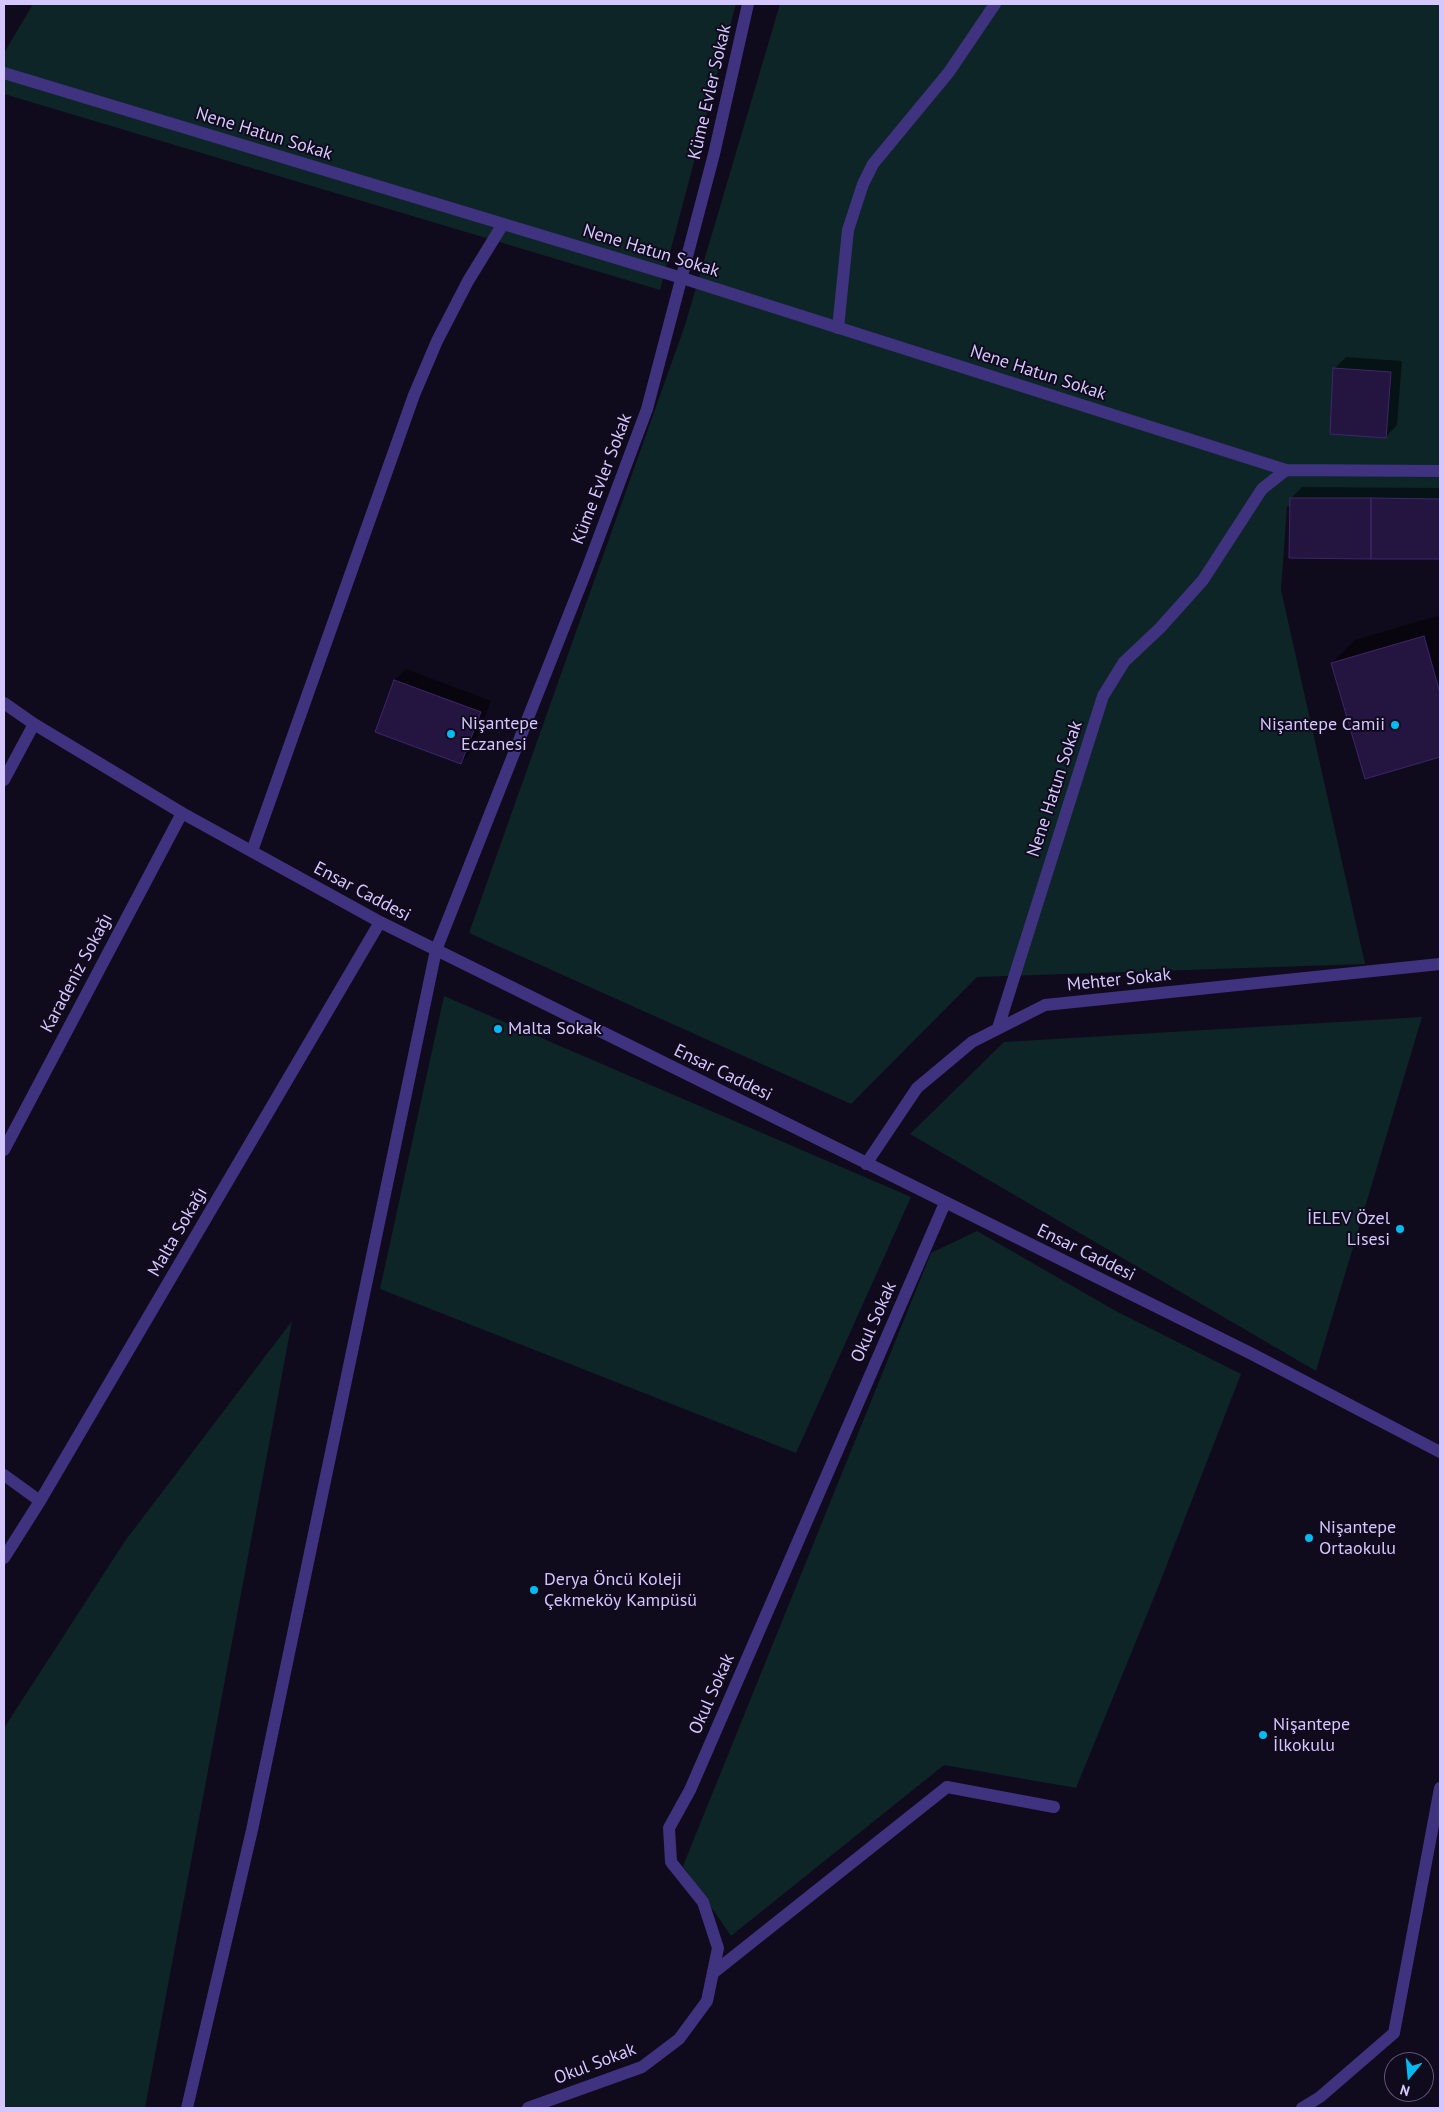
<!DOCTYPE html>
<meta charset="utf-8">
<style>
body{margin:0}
#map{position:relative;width:1444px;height:2112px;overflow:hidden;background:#100a1d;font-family:"PT Sans",sans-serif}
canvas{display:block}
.frame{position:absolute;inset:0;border:5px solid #d4c6ff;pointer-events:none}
.north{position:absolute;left:1384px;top:2052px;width:50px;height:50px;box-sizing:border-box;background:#100a1d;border:1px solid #5e5577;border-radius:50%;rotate:197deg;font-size:14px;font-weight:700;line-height:20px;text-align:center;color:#d4c6ff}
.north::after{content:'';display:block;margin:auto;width:18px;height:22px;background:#00bbf1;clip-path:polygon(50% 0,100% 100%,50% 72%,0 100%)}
</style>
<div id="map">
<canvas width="1444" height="2112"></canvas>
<div class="frame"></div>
<div class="north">N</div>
</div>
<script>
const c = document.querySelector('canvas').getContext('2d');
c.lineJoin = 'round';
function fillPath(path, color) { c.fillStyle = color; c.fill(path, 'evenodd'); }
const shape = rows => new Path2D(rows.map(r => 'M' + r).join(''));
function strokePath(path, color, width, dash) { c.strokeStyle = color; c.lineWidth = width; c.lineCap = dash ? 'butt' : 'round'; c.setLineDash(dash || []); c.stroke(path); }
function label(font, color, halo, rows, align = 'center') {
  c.font = font + ' "PT Sans",sans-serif'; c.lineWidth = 4; c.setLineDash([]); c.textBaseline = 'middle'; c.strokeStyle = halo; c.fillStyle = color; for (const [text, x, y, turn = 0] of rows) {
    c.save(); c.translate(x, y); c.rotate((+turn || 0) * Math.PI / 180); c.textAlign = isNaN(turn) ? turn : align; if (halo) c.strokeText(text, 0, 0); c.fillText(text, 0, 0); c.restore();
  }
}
const green = shape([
 [33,4,736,4,660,290,4,94,4,53],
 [780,4,1440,4,1440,532,1287,506,1281,590,1365,964,977,977,851,1104,469,933,685,325],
 [444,996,911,1197,796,1453,380,1289],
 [1422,1017,1316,1371,910,1134,1004,1042],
 [977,1231,1114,1310,1241,1374,1157,1590,1076,1788,944,1765,731,1936,683,1866,931,1253],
 [292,1321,145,2108,4,2108,4,1728,125,1541]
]);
const shadow = shape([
 [1346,357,1402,361,1397,425,1386,437,1335,368],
 [1302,487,1440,488,1440,558,1291,557,1291,498],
 [1440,615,1440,756,1366,778,1332,663,1355,640],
 [406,669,491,701,472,751,461,763,376,731,395,680]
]);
const building = shape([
 [1333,368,1391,372,1386,438,1330,434,1333,368],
 [1290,498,1371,498,1371,559,1289,558,1290,498],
 [1371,498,1440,499,1440,559,1371,559,1371,498],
 [1424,636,1440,693,1440,757,1365,779,1331,663,1424,636],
 [394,680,481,712,461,764,375,732,394,680]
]);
const service = shape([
 [838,328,848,230,863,184,873,164,949,72,995,4],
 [252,851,414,395,437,341,468,281,503,224],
 [713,1973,947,1787,1054,1807]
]);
const minor = shape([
 [4,73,682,278,1286,470],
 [4,703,34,724,182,813,380,922,1250,1353,1440,1452],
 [4,780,34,724],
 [998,1028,1103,696,1124,662,1160,628,1203,580,1262,489,1286,470,1440,471],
 [4,1150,182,813],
 [866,1164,917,1088,972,1042,1045,1005,1440,964],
 [4,1475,40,1501],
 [4,1558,40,1501,380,922],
 [187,2108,252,1830,436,950,587,569,647,409,714,154,748,4],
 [528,2108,642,2067,679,2039,707,2001,718,1948,703,1902,671,1862,669,1828,690,1790,945,1203],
 [1302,2108,1320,2097,1394,2033,1440,1788]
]);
const markers = [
 [1395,725,5,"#00bbf1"],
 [451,734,5,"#00bbf1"],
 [498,1029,5,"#00bbf1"],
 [1400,1229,5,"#00bbf1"],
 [1309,1538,5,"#00bbf1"],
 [534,1590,5,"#00bbf1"],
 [1263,1735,5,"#00bbf1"]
];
const streetNames = [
 ["Küme Evler Sokak",710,92,-77],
 ["Nene Hatun Sokak",264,134,17],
 ["Nene Hatun Sokak",651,251,17],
 ["Nene Hatun Sokak",1038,373,18],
 ["Küme Evler Sokak",602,479,-69],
 ["Nene Hatun Sokak",1055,789,-72],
 ["Ensar Caddesi",362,892,28],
 ["Karadeniz Sokağı",77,973,-62],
 ["Mehter Sokak",1119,980,-6],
 ["Ensar Caddesi",723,1073,26],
 ["Malta Sokağı",178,1232,-60],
 ["Ensar Caddesi",1086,1253,26],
 ["Okul Sokak",874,1322,-66],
 ["Okul Sokak",712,1694,-66],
 ["Okul Sokak",595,2064,-21]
];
const poiNames = [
 ["Nişantepe",461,724],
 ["Eczanesi",461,745],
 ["Nişantepe Camii",1385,725,"right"],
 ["Malta Sokak",508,1029],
 ["İELEV Özel",1390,1219,"right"],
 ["Lisesi",1390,1240,"right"],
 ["Nişantepe",1319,1528],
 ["Ortaokulu",1319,1549],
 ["Derya Öncü Koleji",544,1580],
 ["Çekmeköy Kampüsü",544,1601],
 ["Nişantepe",1273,1725],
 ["İlkokulu",1273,1746]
];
fillPath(green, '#0d2527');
fillPath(shadow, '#0007');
fillPath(building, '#23153f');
strokePath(building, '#3d266c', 1);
strokePath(service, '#3f327f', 12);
strokePath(minor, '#3f327f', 12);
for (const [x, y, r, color] of markers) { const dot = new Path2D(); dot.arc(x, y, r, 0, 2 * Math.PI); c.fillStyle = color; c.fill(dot); strokePath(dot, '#100a1d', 2); }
label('18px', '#d4c6ff', '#100a1d', streetNames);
label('18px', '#d4c6ff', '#100a1d', poiNames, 'left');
</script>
